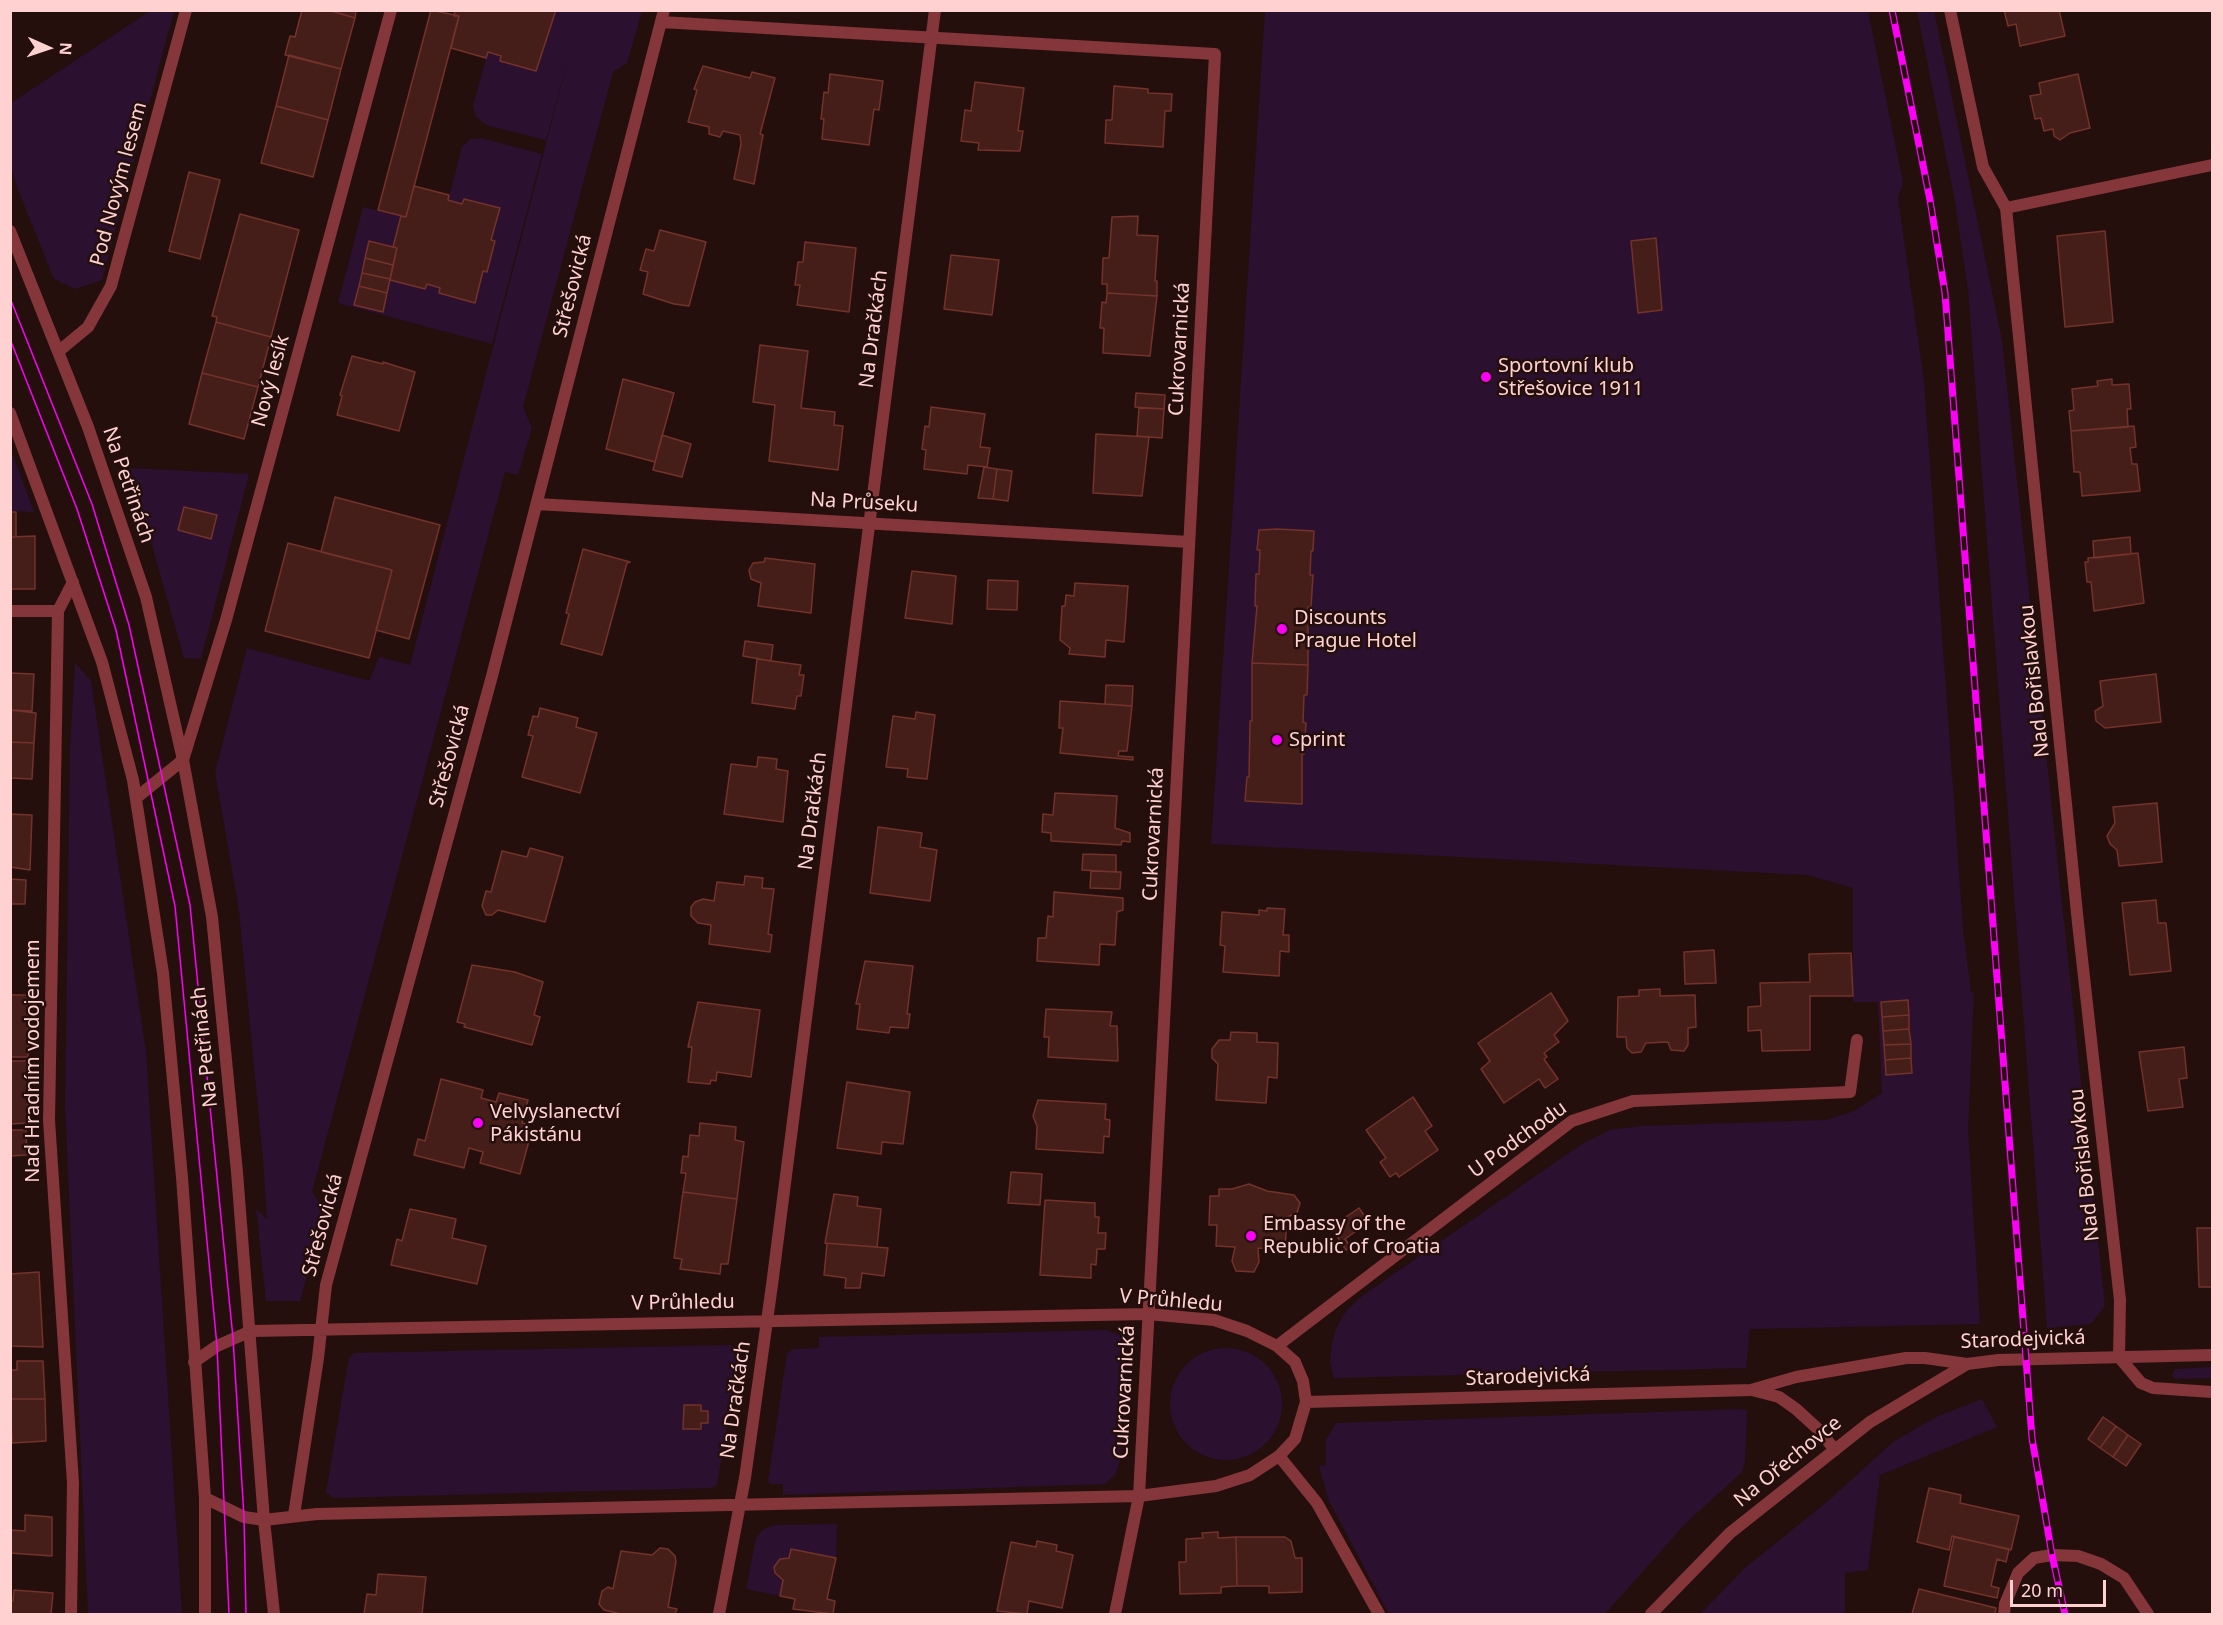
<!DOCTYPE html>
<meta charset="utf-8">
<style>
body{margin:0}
#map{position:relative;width:2223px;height:1625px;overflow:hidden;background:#240f0d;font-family:"Noto Sans",sans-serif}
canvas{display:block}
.frame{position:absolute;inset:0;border:12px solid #ffd2d1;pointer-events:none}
.north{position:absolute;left:18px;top:18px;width:60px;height:60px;-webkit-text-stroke:4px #240f0d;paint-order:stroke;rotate:93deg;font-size:16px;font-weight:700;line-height:24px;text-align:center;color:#ffd2d1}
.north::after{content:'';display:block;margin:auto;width:21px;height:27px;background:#ffd2d1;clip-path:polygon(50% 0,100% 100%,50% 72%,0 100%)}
.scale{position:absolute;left:2010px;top:1580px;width:96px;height:27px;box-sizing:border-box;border:3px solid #ffd2d1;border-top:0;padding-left:8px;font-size:18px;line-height:21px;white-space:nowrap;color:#ffd2d1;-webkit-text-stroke:4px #240f0d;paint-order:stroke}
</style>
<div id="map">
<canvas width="2223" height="1625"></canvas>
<div class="frame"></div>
<div class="north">N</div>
<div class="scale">20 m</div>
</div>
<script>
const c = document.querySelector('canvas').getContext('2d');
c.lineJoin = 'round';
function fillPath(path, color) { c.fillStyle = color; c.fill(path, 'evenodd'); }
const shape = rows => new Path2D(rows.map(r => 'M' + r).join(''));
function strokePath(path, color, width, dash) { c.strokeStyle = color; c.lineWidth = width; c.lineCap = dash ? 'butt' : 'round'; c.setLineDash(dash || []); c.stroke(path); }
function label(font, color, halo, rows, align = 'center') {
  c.font = font + ' "Noto Sans",sans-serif'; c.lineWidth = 5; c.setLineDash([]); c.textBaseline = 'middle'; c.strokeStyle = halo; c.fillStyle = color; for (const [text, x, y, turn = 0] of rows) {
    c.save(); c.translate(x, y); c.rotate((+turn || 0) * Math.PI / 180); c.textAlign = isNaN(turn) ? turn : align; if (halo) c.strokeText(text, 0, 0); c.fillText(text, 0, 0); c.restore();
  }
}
const green = shape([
 [150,11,174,11,102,280,75,289,54,279,18,190,11,167,11,103],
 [556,11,642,11,627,63,613,72,523,407,532,428,518,475,505,472,312,1192,325,1210,300,1301,266,1301,256,1208,267,1220,263,1159,239,911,215,772,247,648,369,681,379,657,410,665,571,48,546,140,486,125,476,117,473,105,488,52,501,56,500,61,535,71],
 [1265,11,1868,11,1903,182,1898,198,1924,381,1963,929,1971,992,1974,993,1968,1129,1980,1324,1750,1329,1746,1368,1334,1378,1330,1362,1332,1343,1336,1328,1346,1311,1362,1296,1582,1144,1610,1130,1641,1126,1826,1120,1854,1111,1882,1093,1878,1002,1853,1002,1853,888,1807,875,1211,844],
 [1908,1000,1912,1073,1886,1074,1882,1002],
 [1917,11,1934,11,2002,340,2105,1306,2091,1324,2047,1328,1968,290,1954,196],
 [481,138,542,154,492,344,338,303,363,207,401,216,393,247,369,242,355,305,390,280,425,289,427,284,440,288,439,293,475,303,483,271,487,272,495,242,491,240,500,209,464,199,462,204,448,200,462,147,470,139],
 [10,450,11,450,34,512,11,511],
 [130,468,249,474,201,659,184,658],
 [185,507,217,515,211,539,178,530],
 [75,662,91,681,146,1052,182,1614,88,1614,65,1106,70,748],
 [1107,1330,1121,1336,1127,1352,1120,1461,1115,1475,1105,1484,783,1495,783,1484,770,1484,768,1481,787,1353,794,1349,819,1348,819,1337],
 [732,1345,739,1355,717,1485,712,1488,333,1498,326,1492,349,1357,354,1353],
 [684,1405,701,1405,701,1411,708,1411,701,1423,701,1429,683,1429],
 '1170 1404a56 56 0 1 1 112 0a56 56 0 1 1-112 0Z',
 [2212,1367,2212,1378,2176,1379,2172,1376,2175,1369],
 [1982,1399,1997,1427,1880,1475,1868,1570,1845,1573,1845,1614,1700,1614,1746,1567,1828,1501,1893,1442,1936,1417],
 [1742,1409,1747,1410,1745,1460,1742,1472,1686,1523,1605,1614,1389,1614,1329,1501,1319,1466,1326,1465,1326,1440,1336,1423],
 [837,1524,836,1558,791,1549,789,1558,780,1559,774,1567,775,1574,783,1580,780,1596,746,1589,756,1538,764,1529,775,1525]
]);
const building = shape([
 [302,10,328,10,355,18,341,69,285,55,290,36,295,37,302,10],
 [328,10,356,10,355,18,328,10],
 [431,10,459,16,406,217,378,210,431,10],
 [455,10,556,10,536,71,500,61,501,56,488,52,486,58,451,48,459,16,454,16,455,10],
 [2004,10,2059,10,2065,36,2020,46,2016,24,2008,26,2004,10],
 [289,55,341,69,328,120,276,106,289,55],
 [703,66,750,78,752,72,775,78,760,134,763,135,754,184,734,179,741,144,740,135,723,131,720,137,709,134,709,127,688,122,697,90,694,89,703,66],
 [830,74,883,81,879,110,874,109,869,145,822,139,824,119,821,119,824,92,828,93,830,74],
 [2078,74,2090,128,2070,133,2060,140,2054,136,2053,129,2044,131,2041,118,2035,119,2030,96,2041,94,2039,83,2078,74],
 [975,82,1024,88,1018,131,1023,131,1020,151,978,150,979,143,961,141,965,110,971,111,975,82],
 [1114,86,1148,89,1148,93,1172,94,1171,111,1165,111,1163,147,1105,143,1106,120,1112,120,1114,86],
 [276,106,328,120,313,177,261,163,276,106],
 [189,172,220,180,200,259,169,251,189,172],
 [414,186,449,195,448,200,462,204,464,199,500,208,491,240,495,241,487,272,483,271,475,303,439,293,440,288,427,284,425,289,390,280,397,248,393,247,401,216,406,217,414,186],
 [240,214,299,230,271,337,216,322,217,317,212,316,240,214],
 [1138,216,1137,235,1158,236,1155,281,1157,281,1157,296,1107,293,1107,284,1102,284,1103,258,1109,258,1112,217,1138,216],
 [660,230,706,242,689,306,674,304,643,294,648,272,640,270,646,249,654,251,660,230],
 [2105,231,2113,322,2065,327,2057,236,2105,231],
 [1656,238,1662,310,1638,313,1631,241,1656,238],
 [369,241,397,248,393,265,365,258,369,241],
 [805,242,856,248,849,312,797,305,800,285,795,285,798,262,803,262,805,242],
 [951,255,999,260,992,315,944,309,951,255],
 [365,258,393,265,390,279,362,273,365,258],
 [362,273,390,279,387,293,359,286,362,273],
 [359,286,387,293,383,312,354,305,359,286],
 [1107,293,1157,296,1150,356,1103,353,1104,328,1100,328,1102,302,1106,303,1107,293],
 [216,322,271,337,258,387,202,373,216,322],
 [760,345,808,351,801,408,835,412,834,425,843,426,838,470,769,461,775,405,753,402,760,345],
 [352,356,383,364,383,362,415,372,399,431,337,415,342,396,340,395,352,356],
 [202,373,258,387,244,439,189,424,202,373],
 [623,379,674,393,655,462,606,449,623,379],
 [2112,379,2112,385,2129,384,2131,409,2127,409,2128,427,2071,431,2069,411,2074,410,2072,389,2098,386,2097,381,2112,379],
 [1136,393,1165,395,1164,409,1135,407,1136,393],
 [931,407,985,414,980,447,990,448,987,467,968,465,967,474,924,469,926,450,922,449,925,426,929,427,931,407],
 [1139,408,1164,409,1162,438,1137,436,1139,408],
 [2134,426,2136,447,2130,448,2132,464,2137,464,2140,491,2082,496,2080,472,2074,472,2071,431,2134,426],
 [1096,434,1149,437,1142,496,1093,493,1096,434],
 [662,435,691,444,682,477,653,470,662,435],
 [984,467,997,469,993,499,978,498,984,467],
 [997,469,1012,471,1008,501,993,499,997,469],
 [335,497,440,525,409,639,376,630,392,570,321,552,335,497],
 [184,507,217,515,211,539,178,530,184,507],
 [10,512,16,512,16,537,10,537,10,512],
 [1277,529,1314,531,1313,551,1311,551,1310,575,1313,575,1311,607,1308,607,1308,665,1252,663,1257,606,1255,606,1256,574,1259,574,1260,550,1257,550,1259,530,1277,529],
 [35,536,35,589,10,589,10,537,35,536],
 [2130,537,2131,554,2094,558,2093,541,2130,537],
 [288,543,392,570,369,658,265,631,288,543],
 [583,549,630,562,627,563,602,655,561,644,569,614,566,613,583,549],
 [2138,553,2144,603,2094,611,2091,582,2087,582,2085,562,2088,562,2088,558,2138,553],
 [765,558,815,564,811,613,758,606,761,583,751,579,749,570,753,563,764,562,765,558],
 [912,571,956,576,952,624,905,618,912,571],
 [988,580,1018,581,1017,610,987,609,988,580],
 [1075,583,1128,586,1124,642,1106,640,1105,657,1069,654,1070,648,1060,640,1062,606,1065,606,1066,595,1074,596,1075,583],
 [745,641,773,645,771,661,743,656,745,641],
 [757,659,801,665,799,675,804,675,801,696,797,696,795,709,752,703,757,659],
 [1252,663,1308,665,1307,695,1304,695,1303,722,1306,723,1304,754,1302,754,1302,804,1245,801,1247,777,1249,777,1250,721,1252,721,1252,663],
 [10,673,34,674,32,711,10,710,10,673],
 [2156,674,2161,722,2105,728,2096,721,2095,711,2103,706,2100,681,2156,674],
 [1106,685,1133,686,1132,706,1105,704,1106,685],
 [1060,701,1132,706,1127,751,1119,751,1118,756,1133,757,1133,760,1060,753,1063,728,1059,728,1060,701],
 [540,708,578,718,576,727,597,733,580,793,522,777,533,736,528,735,533,716,538,717,540,708],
 [10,710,36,713,34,743,10,742,10,710],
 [916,712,935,715,927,779,907,777,908,769,886,767,893,716,915,719,916,712],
 [10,742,34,743,32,779,10,778,10,742],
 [758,757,777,759,776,769,788,771,783,822,724,814,731,764,757,767,758,757],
 [1055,793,1117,796,1115,828,1130,833,1130,842,1122,841,1121,845,1051,841,1051,833,1042,832,1043,814,1053,815,1055,793],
 [2157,803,2162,862,2119,866,2117,850,2110,844,2107,836,2115,823,2113,807,2157,803],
 [10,814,32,815,30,870,10,867,10,814],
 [878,827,922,833,920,847,937,850,930,901,870,893,878,827],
 [530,848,563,857,545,922,498,910,492,915,486,915,482,906,486,891,491,892,502,851,527,857,530,848],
 [1083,854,1116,855,1116,872,1082,870,1083,854],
 [1091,871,1121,872,1120,889,1090,888,1091,871],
 [745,876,763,878,762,888,774,889,768,934,772,935,770,952,709,944,711,925,698,923,691,916,691,907,695,902,703,899,714,901,717,882,744,885,745,876],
 [10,879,26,880,25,904,10,904,10,879],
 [1054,892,1123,898,1123,910,1117,912,1115,945,1100,944,1099,965,1037,961,1038,938,1046,938,1048,916,1053,917,1054,892],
 [2156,900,2158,923,2166,923,2171,971,2130,975,2122,903,2156,900],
 [1267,908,1285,909,1283,935,1289,935,1289,952,1280,951,1279,976,1223,972,1225,946,1220,945,1222,912,1259,915,1259,910,1267,911,1267,908],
 [1714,950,1716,983,1685,984,1684,952,1714,950],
 [1851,953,1853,996,1810,996,1810,1050,1762,1051,1761,1030,1748,1031,1748,1007,1761,1006,1760,983,1810,982,1809,954,1851,953],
 [865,961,913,966,907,1014,910,1014,908,1028,890,1027,889,1033,857,1029,860,1004,856,1004,865,961],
 [472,965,515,972,543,982,534,1015,540,1017,532,1045,464,1027,465,1024,457,1022,472,965],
 [1660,989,1660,996,1695,995,1696,1027,1688,1028,1688,1045,1684,1051,1671,1050,1668,1042,1646,1043,1641,1052,1632,1053,1627,1048,1626,1037,1617,1037,1618,997,1639,996,1639,990,1660,989],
 [1551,993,1568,1021,1554,1035,1559,1042,1544,1053,1547,1057,1544,1059,1558,1079,1545,1088,1539,1079,1504,1103,1481,1069,1490,1061,1478,1043,1551,993],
 [10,995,28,995,28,1057,10,1057,10,995],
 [1908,1000,1909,1015,1882,1017,1881,1002,1908,1000],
 [698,1002,760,1010,751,1077,717,1072,716,1081,711,1080,710,1084,688,1082,692,1047,688,1047,698,1002],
 [1046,1009,1112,1012,1110,1026,1117,1026,1118,1061,1048,1057,1049,1037,1044,1037,1046,1009],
 [1909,1015,1909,1029,1883,1031,1882,1017,1909,1015],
 [1909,1029,1911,1044,1884,1045,1883,1031,1909,1029],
 [1231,1032,1257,1033,1257,1042,1278,1043,1277,1078,1268,1077,1266,1103,1216,1100,1218,1064,1212,1058,1212,1049,1219,1040,1230,1040,1231,1032],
 [1911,1044,1911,1058,1885,1060,1884,1045,1911,1044],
 [2184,1047,2187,1078,2179,1079,2183,1107,2148,1111,2139,1052,2184,1047],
 [1911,1058,1912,1073,1886,1075,1885,1060,1911,1058],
 [10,1061,28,1061,28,1123,10,1124,10,1061],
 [441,1079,483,1090,481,1098,496,1102,499,1093,528,1100,522,1123,527,1124,523,1140,529,1141,520,1174,480,1163,483,1152,469,1148,464,1168,414,1155,418,1139,425,1141,441,1079],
 [847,1082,910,1092,903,1144,882,1142,881,1154,837,1148,847,1082],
 [1413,1097,1432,1126,1425,1131,1438,1150,1399,1177,1396,1173,1390,1177,1380,1162,1386,1158,1366,1130,1413,1097],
 [1038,1100,1106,1104,1105,1119,1110,1120,1109,1137,1104,1136,1103,1153,1036,1149,1037,1126,1033,1116,1038,1100],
 [700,1123,736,1127,735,1140,744,1142,737,1199,683,1192,686,1173,681,1173,683,1156,688,1157,690,1135,699,1136,700,1123],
 [10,1130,26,1130,27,1155,10,1156,10,1130],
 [1011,1172,1042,1174,1040,1205,1008,1203,1011,1172],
 [1249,1184,1267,1191,1294,1195,1300,1203,1297,1213,1287,1217,1285,1250,1258,1248,1259,1262,1254,1272,1236,1271,1232,1261,1235,1247,1216,1246,1217,1225,1209,1225,1210,1196,1219,1196,1219,1189,1232,1189,1249,1184],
 [683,1192,737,1199,728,1264,721,1264,720,1274,680,1269,682,1259,674,1258,683,1192],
 [834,1194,858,1197,857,1206,881,1209,877,1247,825,1243,834,1194],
 [1045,1200,1095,1203,1095,1217,1099,1217,1098,1233,1106,1233,1105,1249,1097,1249,1096,1265,1091,1264,1091,1278,1040,1275,1045,1200],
 [1359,1208,1369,1222,1345,1239,1351,1247,1346,1250,1331,1227,1359,1208],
 [410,1209,456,1219,452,1238,486,1246,477,1284,391,1265,397,1239,402,1241,410,1209],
 [2197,1228,2212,1228,2212,1287,2199,1287,2197,1228],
 [825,1243,888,1248,884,1276,862,1273,860,1288,845,1288,846,1278,824,1275,827,1244,825,1243],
 [39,1272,43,1347,10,1346,10,1274,39,1272],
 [17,1361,43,1361,45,1399,10,1399,10,1370,17,1370,17,1361],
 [10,1399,45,1399,46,1441,12,1443,10,1399],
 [684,1405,701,1405,701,1411,708,1411,708,1423,701,1423,701,1429,683,1429,684,1405],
 [2103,1417,2116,1426,2100,1448,2088,1439,2103,1417],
 [2116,1426,2128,1435,2113,1457,2100,1448,2116,1426],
 [2128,1435,2141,1444,2126,1466,2113,1457,2128,1435],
 [1929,1488,1961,1495,1960,1503,2019,1516,2011,1550,1952,1536,1949,1550,1917,1542,1929,1488],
 [25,1515,52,1517,52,1556,10,1553,10,1530,25,1531,25,1515],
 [1218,1532,1218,1538,1236,1537,1237,1586,1221,1587,1221,1593,1180,1594,1179,1562,1186,1562,1186,1539,1203,1538,1202,1533,1218,1532],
 [1236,1537,1285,1537,1291,1541,1295,1558,1302,1558,1302,1592,1269,1593,1269,1586,1237,1586,1236,1537],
 [1954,1537,2009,1549,2006,1562,1997,1559,1991,1586,1999,1588,1997,1598,1944,1586,1954,1537],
 [1037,1541,1057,1545,1056,1551,1073,1555,1062,1608,1029,1601,1027,1614,997,1611,1011,1542,1036,1547,1037,1541],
 [660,1548,668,1549,675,1556,676,1562,668,1607,677,1609,675,1614,621,1614,604,1610,599,1604,602,1591,608,1587,613,1589,621,1551,652,1555,660,1548],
 [791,1549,836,1558,827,1599,835,1601,833,1614,793,1609,795,1599,780,1596,783,1580,775,1573,774,1567,780,1559,789,1558,791,1549],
 [378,1574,426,1577,422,1614,364,1614,367,1594,376,1595,378,1574],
 [1919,1589,1996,1608,1995,1614,1912,1614,1919,1589],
 [14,1590,53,1593,51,1614,10,1614,10,1601,13,1601,14,1590]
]);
const minor = shape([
 [1950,10,1983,167,2006,208,2078,923,2120,1300,2119,1357],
 [661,22,1215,54,1139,1496,1115,1614],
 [2006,208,2212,165],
 [59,351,88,327,111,286,186,10],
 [537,504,1189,542],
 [10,611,58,611],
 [136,798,183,760,226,620,391,10],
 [1277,1346,1572,1121,1633,1101,1850,1092,1857,1040],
 [194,1362,217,1346,251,1331,1148,1314,1214,1320,1247,1331,1277,1346,1295,1362,1303,1381,1306,1402,1295,1439,1279,1456,1250,1475,1216,1486,1139,1496,317,1514,264,1520,244,1517,205,1498],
 [1752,1390,1779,1397,1796,1409,1819,1430,1835,1450],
 [1306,1402,1751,1390,1796,1377,1906,1358,1925,1358,1967,1364],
 [1279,1456,1317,1503,1379,1614],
 [294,1515,318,1358,326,1285,492,676,664,10],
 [71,1614,73,1483,49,1120,58,611,73,582],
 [719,1614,745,1478,772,1285,935,10],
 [2004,1614,2005,1604,2018,1573,2034,1558,2052,1555,2078,1556,2101,1564,2124,1578,2148,1614]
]);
const tertiary = shape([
 [10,231,88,427,146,597,183,760,212,917,237,1172,264,1520,274,1614],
 [10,413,102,662,133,780,163,973,182,1177,205,1498,205,1614],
 [2119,1357,2141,1383,2153,1388,2212,1392],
 [1651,1614,1730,1533,1870,1422,1967,1364,1998,1360,2212,1355]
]);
const tram = shape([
 [10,298,92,504,129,625,190,905,233,1338,244,1517,246,1614],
 [10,339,77,509,116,630,175,906,217,1346,229,1614]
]);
const rail = shape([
 [1892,10,1930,200,1945,293,2032,1438,2052,1555,2065,1614]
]);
const markers = [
 [1486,377,6,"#fc00f7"],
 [1282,629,6,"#fc00f7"],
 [1277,740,6,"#fc00f7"],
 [478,1123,6,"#fc00f7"],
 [1251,1236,6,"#fc00f7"]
];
const streetNames = [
 ["Pod Novým lesem",119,184,-75],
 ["Střešovická",573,286,-76],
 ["Na Dračkách",874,329,-83],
 ["Cukrovarnická",1180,349,-87],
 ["Nový lesík",271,381,-75],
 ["Na Petřinách",128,485,71],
 ["Na Průseku",864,503,3],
 ["Nad Bořislavkou",2035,681,-96],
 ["Střešovická",450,756,-75],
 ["Na Dračkách",813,811,-83],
 ["Cukrovarnická",1154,834,-87],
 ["Na Petřinách",205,1047,-96],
 ["Nad Hradním vodojemem",33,1061,-90],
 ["U Podchodu",1518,1140,-36],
 ["Nad Bořislavkou",2085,1165,-96],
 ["Střešovická",323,1225,-75],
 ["V Průhledu",1171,1301,5],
 ["V Průhledu",683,1303,-1],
 ["Starodejvická",2023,1340,-2],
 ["Starodejvická",1528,1377,-2],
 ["Cukrovarnická",1125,1392,-87],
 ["Na Dračkách",736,1400,-82],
 ["Na Ořechovce",1788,1462,-39]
];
const poiNames = [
 ["Sportovní klub",1498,366],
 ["Střešovice 1911",1498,389],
 ["Discounts",1294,618],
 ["Prague Hotel",1294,641],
 ["Sprint",1289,740],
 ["Velvyslanectví",490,1112],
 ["Pákistánu",490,1135],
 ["Embassy of the",1263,1224],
 ["Republic of Croatia",1263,1247]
];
fillPath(green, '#2b102f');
fillPath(building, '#461e19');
strokePath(building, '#73322a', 1.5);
strokePath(minor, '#85363a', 12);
strokePath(tertiary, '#85363a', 12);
strokePath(tram, '#fc00f7', 1.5);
strokePath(rail, '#fc00f7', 7);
strokePath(rail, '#240f0d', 4.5, [14]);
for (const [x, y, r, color] of markers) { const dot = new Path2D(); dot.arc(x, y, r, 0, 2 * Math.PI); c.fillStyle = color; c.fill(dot); strokePath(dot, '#240f0d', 2); }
label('20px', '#ffd2d1', '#240f0d', streetNames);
label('20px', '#ffd2d1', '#240f0d', poiNames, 'left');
</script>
